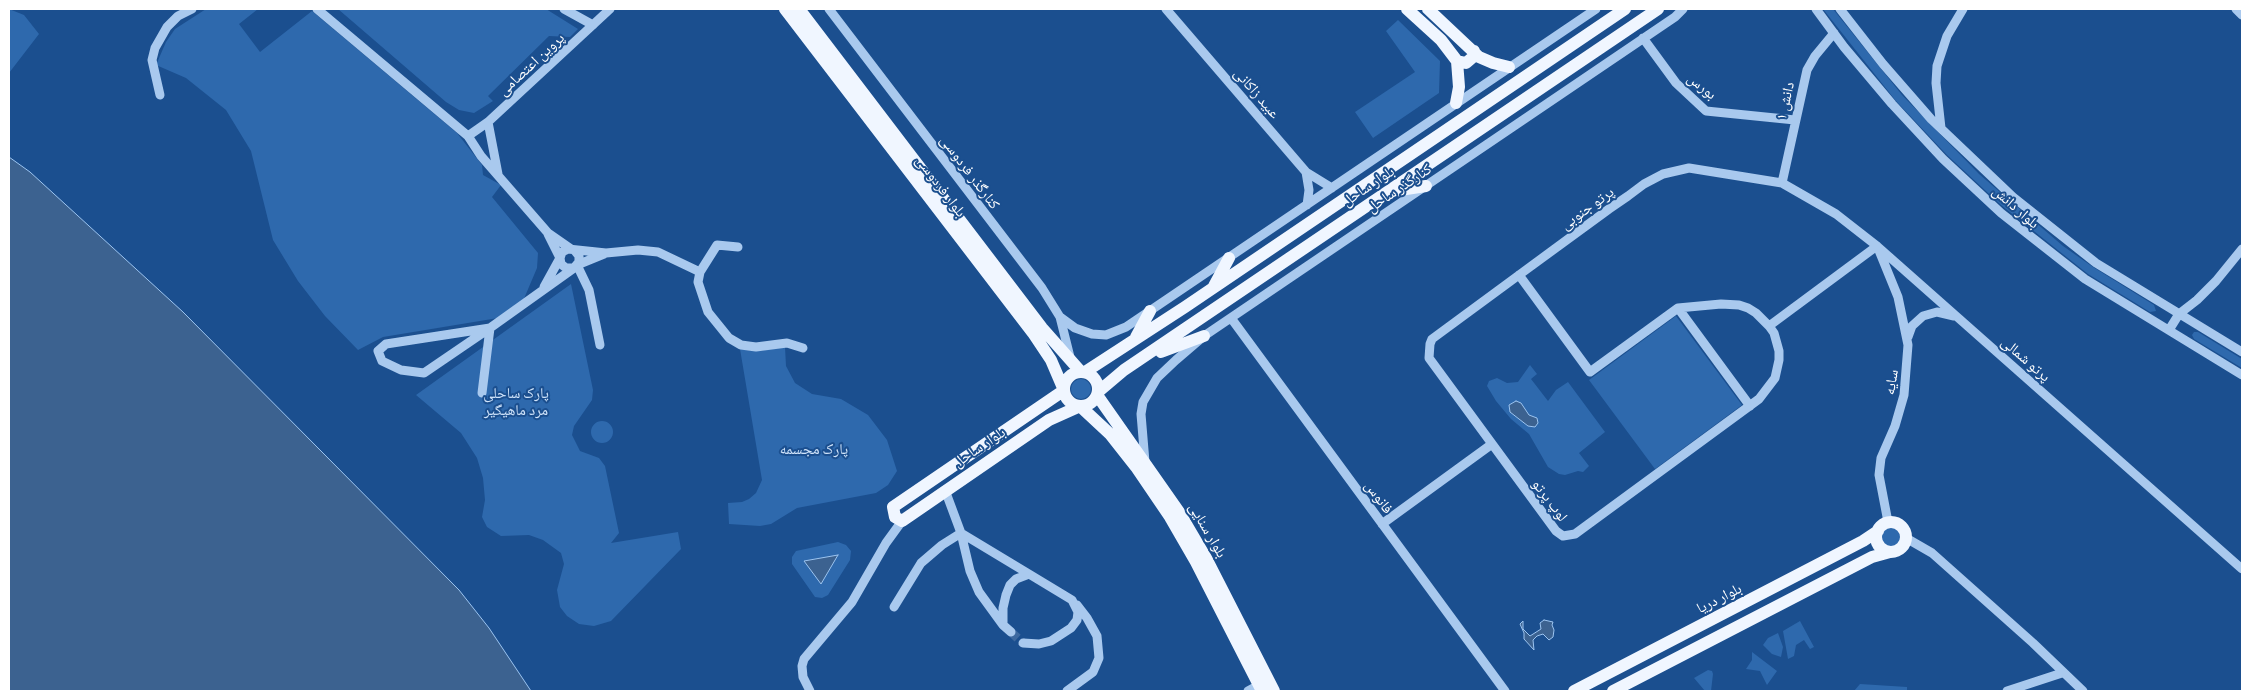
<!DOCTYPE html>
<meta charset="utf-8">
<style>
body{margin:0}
#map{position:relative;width:2251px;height:700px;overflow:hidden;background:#1b4f8f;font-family:Barlow,sans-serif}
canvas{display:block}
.frame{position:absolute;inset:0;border:10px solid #fff;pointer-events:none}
</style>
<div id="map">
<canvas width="2251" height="700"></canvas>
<div class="frame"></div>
</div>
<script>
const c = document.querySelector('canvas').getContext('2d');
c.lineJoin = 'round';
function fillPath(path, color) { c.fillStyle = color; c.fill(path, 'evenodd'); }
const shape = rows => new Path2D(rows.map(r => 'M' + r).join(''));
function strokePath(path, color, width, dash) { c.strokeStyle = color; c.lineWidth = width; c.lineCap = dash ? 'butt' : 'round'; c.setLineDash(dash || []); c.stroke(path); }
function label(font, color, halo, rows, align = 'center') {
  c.font = font + ' Barlow,"Noto Naskh Arabic",sans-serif'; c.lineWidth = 4; c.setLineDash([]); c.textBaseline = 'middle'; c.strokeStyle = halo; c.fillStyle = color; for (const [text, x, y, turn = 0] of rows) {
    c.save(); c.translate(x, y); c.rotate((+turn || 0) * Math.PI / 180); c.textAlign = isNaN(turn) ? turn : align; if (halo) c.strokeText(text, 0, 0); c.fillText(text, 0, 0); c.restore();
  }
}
const green = shape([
 [9,9,24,15,39,34,9,73],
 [206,9,258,9,239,24,260,52,312,11,457,133,482,165,483,175,501,185,492,197,538,253,537,268,523,301,498,318,383,337,358,350,325,316,298,281,273,240,251,151,226,110,186,78,156,65,166,42,175,29],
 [338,9,546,9,578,29,570,37,549,36,488,96,493,101,474,113,459,110,446,102],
 [1823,9,1833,9,1902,95,1979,174,2063,246,2093,267,2154,305,2156,311,2150,312,2088,274,2001,205,1947,155,1896,101],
 [1398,20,1440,61,1439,93,1373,138,1355,112,1415,72,1386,31],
 [571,284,593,390,592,400,574,426,572,435,580,451,599,458,605,466,619,533,611,543,678,532,681,549,611,621,594,626,579,624,567,616,560,607,557,590,564,564,561,553,543,540,529,535,501,536,487,527,482,517,485,500,483,478,477,458,461,433,416,395],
 [1676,316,1742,405,1655,469,1589,380],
 [2194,332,2198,332,2242,359,2242,368,2194,339,2192,335],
 [785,347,786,366,795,383,812,394,841,399,868,415,887,440,897,471,888,485,876,493,797,508,771,524,760,526,729,524,728,503,742,502,749,499,756,493,762,480,740,349,758,351],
 [1530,365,1537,374,1531,379,1548,401,1556,390,1568,382,1605,432,1579,453,1589,466,1583,472,1578,471,1565,475,1559,474,1548,467,1529,434,1511,419,1496,401,1487,386,1489,381,1497,378,1507,383,1518,382],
 '1071 389a10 10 0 1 1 20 0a10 10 0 1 1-20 0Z',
 '591 432a11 11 0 1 1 22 0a11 11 0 1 1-22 0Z',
 '1881 537a10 10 0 1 1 20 0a10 10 0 1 1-20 0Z',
 [838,542,846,545,851,551,850,560,828,595,822,598,815,597,792,564,792,557,796,551],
 [1800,621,1814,647,1810,649,1804,640,1796,645,1794,656,1788,659,1783,631],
 [1778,633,1783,647,1781,657,1772,654,1763,645,1768,638],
 [1752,652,1777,671,1767,685,1760,671,1746,669,1752,660],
 [1708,670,1712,671,1713,674,1711,691,1705,691,1694,678],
 [1860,684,1907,687,1907,691,1854,691]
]);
const water = shape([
 [9,157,30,172,183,312,459,590,489,628,531,691,9,691,9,157],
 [1516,401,1521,403,1529,415,1537,418,1538,423,1535,427,1528,426,1510,412,1509,405,1516,401],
 [838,555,821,584,804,561,838,555],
 [1544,620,1553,622,1552,625,1554,630,1553,637,1549,640,1543,634,1537,636,1533,640,1534,650,1524,639,1524,633,1520,624,1523,621,1523,629,1530,636,1541,629,1540,623,1544,620]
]);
const minorTunnel = shape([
 [1011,632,1023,643]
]);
const minor = shape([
 [317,9,468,136,481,156,548,233,571,249],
 [564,9,593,25],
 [829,9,1042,288,1060,317,1070,357],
 [1166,9,1306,172,1332,188],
 [1816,9,1844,47,1892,104,1943,159,2001,213,2085,279,2242,375],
 [1840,9,1883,64,1931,119,2013,197,2096,263,2242,352],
 [2236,9,2242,15],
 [1643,38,1676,83,1706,111,1795,120],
 [160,95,152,60,155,48,167,27,178,16,192,9],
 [488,122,498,174],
 [1941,128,1936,83,1937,66,1947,36,1963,9],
 [468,136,488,122,610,9],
 [1306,172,1309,190,1307,205],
 [1782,183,1807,70,1815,56,1834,33],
 [738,247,717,245,700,272,698,282,708,312,729,338,741,345,756,347,787,343,803,348],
 [1878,248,1898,297,1908,345,1904,395,1895,426,1881,458,1879,475,1888,522],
 [575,251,579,256,579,262,574,268,566,268,561,264,560,258,562,252,568,249,606,253,638,250,658,252,700,272],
 [1519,275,1590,372,1678,308,1721,304,1739,305,1748,308,1756,313,1769,326,1774,333,1779,351,1779,360,1775,378,1759,399,1575,534,1563,536,1556,531,1429,358,1430,344,1432,339,1519,275,1609,209,1628,196,1644,184,1663,174,1689,168,1782,183,1836,214,1877,246,2242,569],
 [544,287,560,258,548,234],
 [1678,308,1750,406],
 [1060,317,1075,328,1092,334,1106,335,1126,327,1596,9],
 [1231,318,1505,691],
 [1769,326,1877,246],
 [490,328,386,344,378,351,382,361,401,370,424,373,490,328,574,268],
 [2169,330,2179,314,2197,300,2216,281,2242,249],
 [1908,337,1912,326,1923,316,1937,312,1954,316],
 [600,345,589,290,577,265,604,254],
 [482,393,490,328],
 [1145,462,1141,414,1143,402,1157,378,1176,360,1204,336,1675,17,1683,9],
 [945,490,961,533,970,571,979,592,1003,625],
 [1382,524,1492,444],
 [961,533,1029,574],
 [1906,538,1932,553,2033,643,2083,691],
 [894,607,921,563,942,545,961,533],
 [1011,632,1003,625,1003,608,1006,595,1010,585,1016,579,1029,574,1072,600,1078,612,1077,620,1071,628,1051,641,1039,644,1023,643],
 [810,691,803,677,802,666,804,659,852,602,886,543,902,521],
 [1067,691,1093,672,1099,658,1097,636,1087,618,1077,605],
 [1248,691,1259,685],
 [2007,691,2062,673]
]);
const major = shape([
 [785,9,1033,333,1051,360,1063,388],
 [799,9,1042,328,1081,372],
 [1407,9,1441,40,1457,61,1459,87,1456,103],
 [1428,9,1479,57,1493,63,1509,67],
 [1457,61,1466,63,1473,57,1474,51],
 [1393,191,1426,186],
 [1214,286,1229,258],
 [1136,337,1150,311],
 [1161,352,1204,336],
 '1064 389a17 17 0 1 1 34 0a17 17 0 1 1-34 0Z',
 [1085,372,1185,307,1625,9],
 [1063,391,893,507,895,517,902,521,1049,420,1078,407],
 [1098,392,1124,370,1658,9],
 [1097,395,1179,512,1206,558,1274,691],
 [1081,407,1110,434,1136,467,1170,517,1196,562,1262,691],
 '1876 537a15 15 0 1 1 30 0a15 15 0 1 1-30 0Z',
 [1574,691,1863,541,1878,531],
 [1613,691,1872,557,1890,552]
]);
const streetNames = [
 ["پروین اعتصامی",531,64,-43],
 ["بورس",1702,86,39],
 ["عبید زاکانی",1257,93,49],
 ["دانش ۱",1785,101,-77],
 ["کنارگذر فردوسی",970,172,53],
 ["بلوار فردوسی",941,186,53],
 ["بلوار ساحل",1368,186,-34],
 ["کنارگذر ساحل",1399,188,-34],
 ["بلوار دانش",2016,207,41],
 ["پرتو جنوبی",1587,208,-36],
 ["پرتو شمالی",2026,359,41],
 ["سایه",1891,382,-81],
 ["بلوار ساحل",979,447,-34],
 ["فانوس",1379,497,54],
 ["لوپ پرتو",1550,500,53],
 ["بلوار سنایی",1208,530,60],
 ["بلوار دریا",1719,598,-27]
];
const parkNames = [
 ["پارک ساحلی",516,393],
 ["مرد ماهیگیر",516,410],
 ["پارک مجسمه",814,449]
];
fillPath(green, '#2e69ad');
fillPath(water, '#3c6290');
strokePath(water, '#9cc4f0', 1);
strokePath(minorTunnel, '#3d69a0', 9, [9, 4.5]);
strokePath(minor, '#a9c9ee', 9);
strokePath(major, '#f0f6ff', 12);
label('15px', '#fff', '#1b4f8f', streetNames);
label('15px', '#cfe3fa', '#1b4f8f', parkNames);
</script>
